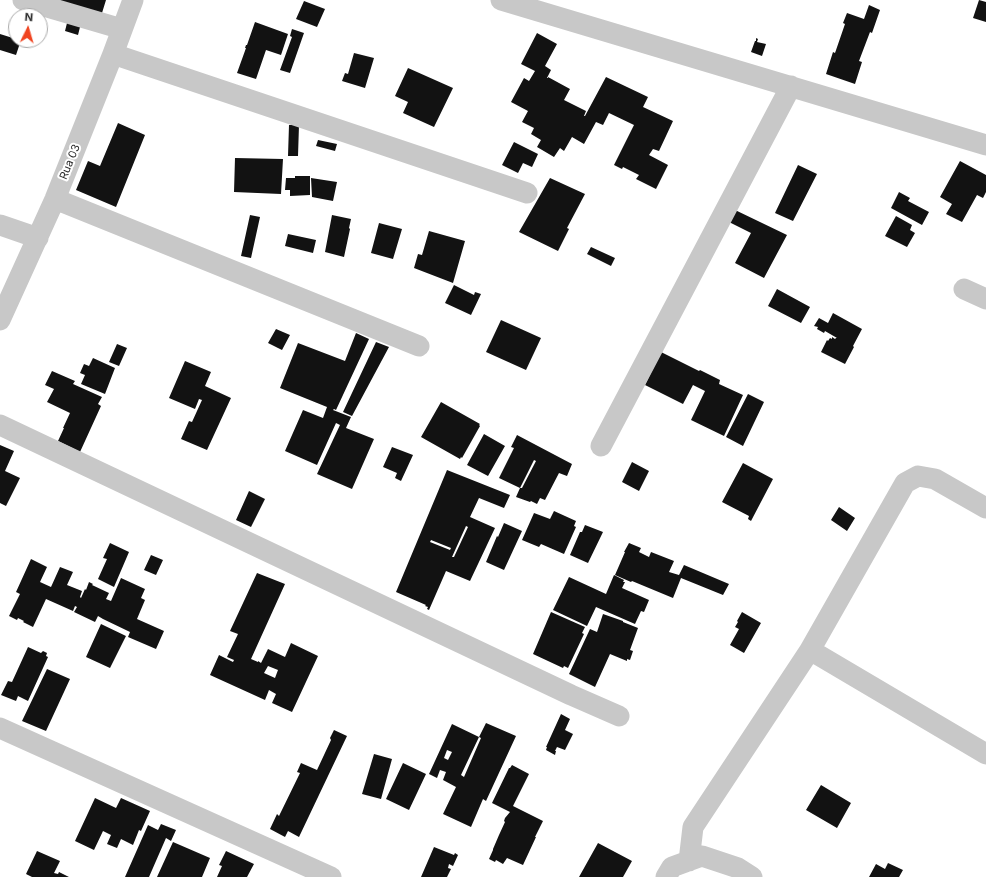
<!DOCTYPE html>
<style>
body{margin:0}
#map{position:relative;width:986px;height:877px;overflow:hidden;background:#fff;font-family:Inter,sans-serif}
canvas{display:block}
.north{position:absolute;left:8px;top:8px;width:40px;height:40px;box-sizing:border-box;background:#fff;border:1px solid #aaa;border-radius:50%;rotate:5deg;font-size:11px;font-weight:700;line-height:16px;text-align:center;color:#2b2b2b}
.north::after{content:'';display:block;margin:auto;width:14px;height:18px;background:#f04420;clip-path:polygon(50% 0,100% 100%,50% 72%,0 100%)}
</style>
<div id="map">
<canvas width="986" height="877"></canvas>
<div class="north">N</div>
</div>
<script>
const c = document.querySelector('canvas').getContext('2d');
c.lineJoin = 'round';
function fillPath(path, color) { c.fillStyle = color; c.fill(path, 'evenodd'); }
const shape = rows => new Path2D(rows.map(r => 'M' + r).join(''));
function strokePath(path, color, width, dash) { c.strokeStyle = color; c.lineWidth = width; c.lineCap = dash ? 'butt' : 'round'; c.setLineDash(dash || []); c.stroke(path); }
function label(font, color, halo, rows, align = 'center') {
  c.font = font + ' Inter,sans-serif'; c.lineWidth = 4; c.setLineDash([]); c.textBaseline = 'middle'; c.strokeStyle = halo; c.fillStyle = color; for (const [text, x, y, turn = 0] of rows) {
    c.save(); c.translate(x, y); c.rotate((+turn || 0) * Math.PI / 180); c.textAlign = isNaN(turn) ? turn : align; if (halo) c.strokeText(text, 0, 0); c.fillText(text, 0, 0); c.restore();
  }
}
const building = shape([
 [60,0,106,0,102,13,81,23,78,35,65,31,68,19],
 [979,0,986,2,986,22,973,18],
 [304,1,325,9,317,27,296,19],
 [869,5,880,10,872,33,870,32,859,61,862,62,855,84,826,74,833,52,835,53,845,24,843,23,847,13,864,19],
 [255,22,288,34,281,55,266,50,256,79,237,73,246,48,245,48,246,45,247,45],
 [292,29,304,33,290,73,280,70,292,37,290,36],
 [537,33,557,44,545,66,551,70,547,78,548,78,548,77,570,89,564,100,586,111,584,116,585,116,606,77,648,97,643,107,673,121,659,151,653,149,649,155,668,165,656,189,636,179,639,175,623,167,622,169,614,165,634,125,609,113,603,125,596,122,584,144,572,137,564,151,560,148,554,157,537,147,541,140,531,134,534,128,522,122,528,111,511,102,524,78,529,81,535,71,521,64],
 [0,34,16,39,16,40,21,40,16,55,0,50],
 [756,38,758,39,757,42,766,44,762,56,751,52,755,41,756,41],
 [354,53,374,58,365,88,342,81,345,73,348,74],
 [408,68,453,88,434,127,403,113,408,102,395,96],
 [118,123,145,135,116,207,76,190,88,161,100,166],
 [289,125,299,125,298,156,288,156],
 [318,140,337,144,335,151,316,146],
 [514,142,538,154,532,167,523,163,518,173,502,165],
 [235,158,283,159,281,194,234,192],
 [960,161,986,175,986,192,983,198,977,195,962,222,946,214,952,204,940,197],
 [798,165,817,174,793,221,775,213],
 [295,176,310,176,310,195,290,196,290,190,285,190,286,178,295,178],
 [311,178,337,182,333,201,312,197],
 [550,178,585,194,567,228,569,229,558,251,519,232],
 [899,192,910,198,908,201,929,212,922,225,891,208],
 [733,209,787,235,764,278,735,263,751,233,727,221],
 [250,215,260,217,251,258,241,256],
 [332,215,351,219,349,228,350,229,344,257,325,252],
 [896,216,912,225,910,230,915,233,907,247,885,236],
 [379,223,402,229,393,259,371,253],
 [429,231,465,241,453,283,414,268,418,254,422,255],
 [288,234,316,240,313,253,285,246],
 [591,247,615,258,611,266,587,254],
 [454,285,474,295,475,292,481,294,471,315,445,303],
 [777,289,810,307,801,323,768,306],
 [833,313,862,329,853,346,854,347,845,364,821,352,827,340,828,341,830,338,832,339,832,337,835,339,836,338,837,338,825,331,824,333,817,329,818,327,814,326,819,318,828,323],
 [501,320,541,338,526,370,486,352],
 [276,329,290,335,282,350,268,343],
 [356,333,369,339,336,410,334,409,333,410,351,417,346,428,374,439,352,489,317,474,340,425,336,423,317,465,285,451,303,410,323,418,327,407,280,388,298,343,345,361],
 [376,342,389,347,352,416,343,412],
 [117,344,127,348,119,366,109,362],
 [661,352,699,371,700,370,720,380,719,384,743,395,724,436,691,420,705,391,693,385,683,404,645,385],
 [93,358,115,368,105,394,81,384,85,375,80,373,84,364,89,366],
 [185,361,211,372,205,386,231,398,207,450,181,439,189,421,192,422,202,400,199,399,195,409,169,398],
 [52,371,75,381,73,384,102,397,98,404,101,406,80,452,58,441,64,428,63,428,70,413,47,402,54,389,45,385],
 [748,394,764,402,743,446,726,437],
 [441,402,480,424,479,425,480,426,462,458,461,457,460,459,421,437],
 [484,434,505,446,488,476,467,465],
 [517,435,572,464,567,476,559,473,545,500,540,498,537,504,531,501,530,502,516,497,520,488,499,478,514,448,511,447],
 [534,460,536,461,522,488,520,488],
 [0,445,14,451,5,471,20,478,6,506,0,503],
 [392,447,413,455,401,481,395,478,397,473,383,467],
 [632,462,649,471,639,491,622,482],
 [743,463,773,479,751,521,748,519,749,516,722,502],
 [447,470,510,495,504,508,479,498,470,517,495,528,470,581,446,571,429,610,427,609,428,607,425,606,426,605,396,592],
 [466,526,468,527,454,557,452,557],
 [431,540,451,548,450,550,430,542],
 [249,491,265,499,251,527,236,520],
 [839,507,855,518,847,531,831,520],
 [554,511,576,521,574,526,576,527,564,554,541,544,539,547,522,540,534,513,550,519],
 [504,523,522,531,504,570,486,562,497,536,498,537],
 [585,525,603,532,588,563,570,555,580,532,582,532],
 [110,543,129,552,114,587,98,579,107,559,103,558],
 [629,543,641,548,639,552,649,557,651,552,674,561,669,572,679,575,684,565,729,584,723,595,681,578,673,598,632,581,631,582,615,575,625,552,624,552],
 [151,555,163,560,156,575,144,570],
 [31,559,47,567,40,582,51,587,60,567,73,572,67,585,82,591,80,597,81,598,85,589,86,590,89,582,93,584,92,585,109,593,106,599,111,601,121,578,145,589,141,598,145,600,137,619,164,631,156,649,128,637,130,632,103,619,98,616,95,622,74,612,77,607,75,606,73,611,46,599,33,627,23,622,24,621,18,618,17,620,9,616,20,594,16,592],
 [257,573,285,584,251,659,258,662,258,661,261,663,268,649,285,657,291,643,318,656,292,712,272,703,276,694,269,690,265,700,210,675,219,655,233,662,234,660,227,657,238,634,230,631],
 [268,666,278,670,275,678,264,673],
 [614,575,624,580,623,582,625,582,622,588,649,600,644,612,641,611,635,624,596,607,587,626,553,610,569,577,606,594],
 [551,612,585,627,582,633,584,634,568,668,564,666,563,668,533,654],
 [742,612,761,623,744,653,730,645,739,629,735,627,738,622,737,621],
 [603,614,623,621,623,622,638,628,630,650,633,651,630,660,627,659,627,661,610,654,595,687,569,674,590,629,597,632],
 [101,624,126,636,110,668,86,657],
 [28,647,41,653,43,651,47,653,46,656,48,657,28,701,18,696,16,701,1,695,8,681,12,682],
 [47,669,70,679,46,731,22,721],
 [561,714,570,719,565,730,573,734,565,750,557,747,555,751,556,751,555,755,546,750,547,747,546,747],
 [486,723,516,736,486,801,483,799,471,827,443,814,456,787,443,780,446,772,440,770,437,778,429,774,452,724,479,737],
 [479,737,481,738,464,777,461,775],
 [447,750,452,752,448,760,444,758],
 [334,730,347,736,299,837,288,831,285,837,270,829,277,814,279,816,300,773,297,772,301,763,317,770,331,740,330,738],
 [374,754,392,759,381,799,362,794],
 [403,763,426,774,409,810,386,799],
 [512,765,529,774,513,806,543,821,535,837,536,837,523,865,507,858,503,864,496,860,495,862,489,859,493,850,493,849,499,835,505,822,504,821,505,818,510,812,492,803,509,768,510,768],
 [821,785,851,803,837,828,806,810],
 [95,798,116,808,121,798,150,811,141,831,139,830,133,845,121,839,117,848,107,844,111,835,103,831,94,850,75,841],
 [161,824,176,830,171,841,166,838,149,877,125,877,148,825,158,830],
 [173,842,210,858,202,877,157,877],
 [598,843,632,861,623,877,579,877],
 [434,847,454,855,455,853,458,855,453,866,449,864,448,868,451,869,447,877,421,877],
 [37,851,60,861,54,873,58,874,59,872,69,877,32,877,26,874],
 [226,851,254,864,247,877,217,877,222,866,219,865],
 [888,863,903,870,899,877,869,877,876,864,885,869]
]);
const minor = shape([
 [23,0,122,29],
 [501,0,986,145],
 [113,54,527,193],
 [55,199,419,346],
 [0,225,38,238],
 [964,289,986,299],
 [0,320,55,199,113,54,133,0],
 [0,425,571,695,619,716],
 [601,446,791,86],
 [810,650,905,483,918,476,935,479,986,508],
 [0,728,331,877],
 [689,861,693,827,810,650,986,754],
 [666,877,672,867,702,856,738,868,752,877]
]);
const streetNames = [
 ["Rua 03",70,162,-68]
];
fillPath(building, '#121212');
strokePath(minor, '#c8c8c8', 21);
label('11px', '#2b2b2b', '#fff', streetNames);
</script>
